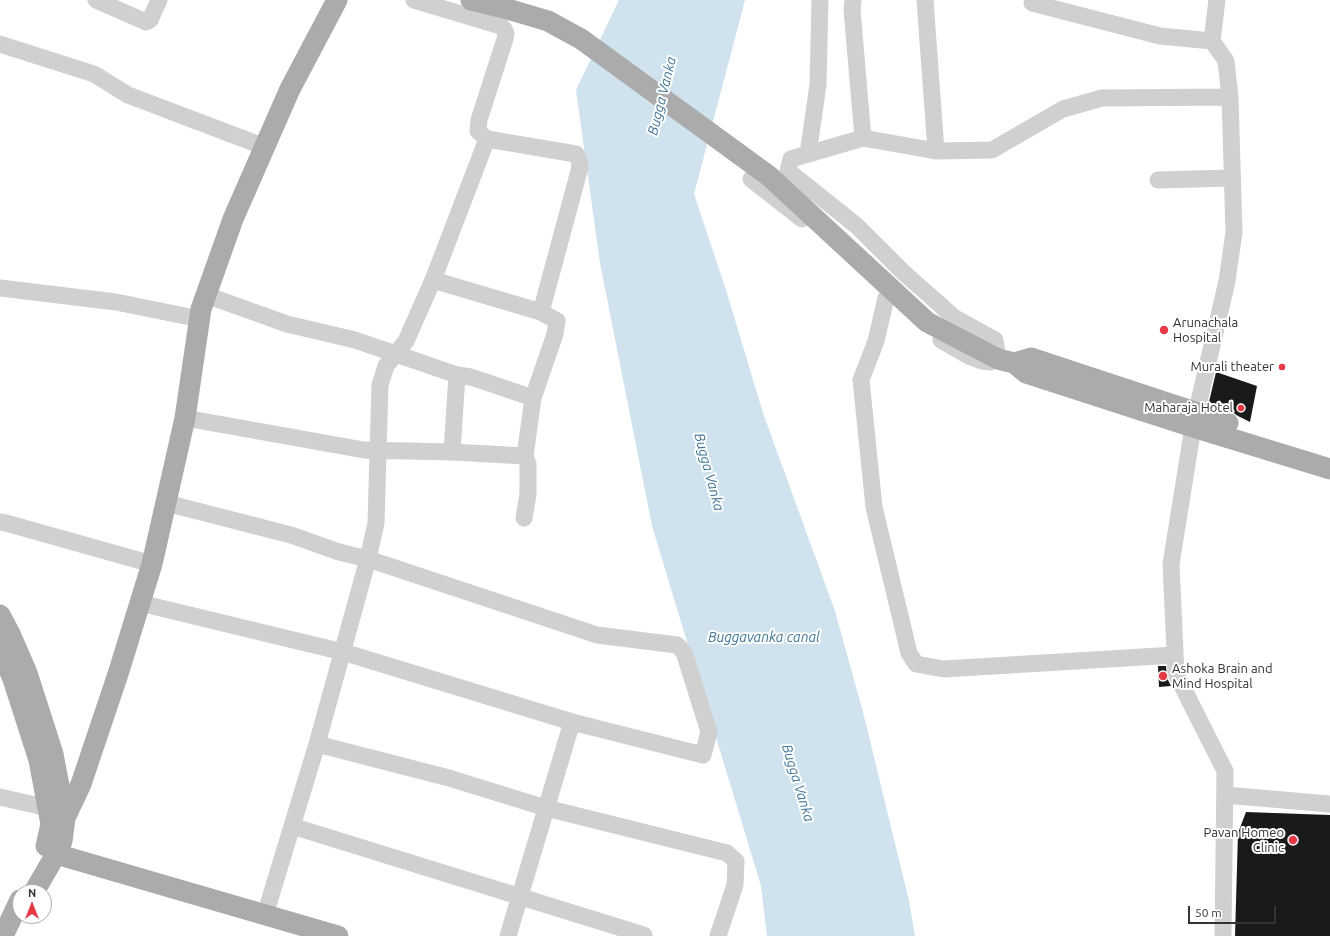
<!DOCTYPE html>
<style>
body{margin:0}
#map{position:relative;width:1330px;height:936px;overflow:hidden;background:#fff;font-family:Ubuntu,sans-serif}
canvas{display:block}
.north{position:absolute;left:12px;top:884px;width:40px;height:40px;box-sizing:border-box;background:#fff;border:1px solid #adadad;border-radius:50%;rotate:0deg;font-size:11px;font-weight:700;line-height:16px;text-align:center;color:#333}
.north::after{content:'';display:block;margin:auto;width:14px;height:18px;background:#e63946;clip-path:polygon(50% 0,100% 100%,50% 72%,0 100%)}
.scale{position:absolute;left:1188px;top:906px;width:88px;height:18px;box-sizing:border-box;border:2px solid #333;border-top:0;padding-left:5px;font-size:12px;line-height:14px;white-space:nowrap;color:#333;-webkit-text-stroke:3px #fff;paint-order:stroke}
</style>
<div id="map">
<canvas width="1330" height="936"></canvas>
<div class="north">N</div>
<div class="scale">50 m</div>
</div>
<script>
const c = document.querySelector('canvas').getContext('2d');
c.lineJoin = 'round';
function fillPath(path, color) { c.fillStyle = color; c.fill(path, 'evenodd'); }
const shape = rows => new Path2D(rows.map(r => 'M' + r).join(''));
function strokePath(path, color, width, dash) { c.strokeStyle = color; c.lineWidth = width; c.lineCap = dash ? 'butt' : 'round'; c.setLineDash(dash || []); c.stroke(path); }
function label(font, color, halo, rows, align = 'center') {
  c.font = font + ' Ubuntu,sans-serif'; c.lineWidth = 4; c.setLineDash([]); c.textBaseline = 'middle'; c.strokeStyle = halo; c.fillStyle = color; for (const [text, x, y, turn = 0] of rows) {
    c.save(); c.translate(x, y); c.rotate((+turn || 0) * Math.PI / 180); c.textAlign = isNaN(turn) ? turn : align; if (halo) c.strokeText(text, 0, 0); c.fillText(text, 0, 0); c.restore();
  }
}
const water = shape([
 [619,0,745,0,694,194,726,290,763,413,835,611,864,716,909,901,915,936,767,936,761,886,652,526,600,263,576,90]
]);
const building = shape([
 [1216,372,1257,386,1250,422,1238,416,1232,412,1209,402],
 [1158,666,1166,666,1167,678,1171,686,1159,687],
 [1246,812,1330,815,1330,936,1235,936,1238,833]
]);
const minor = shape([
 [96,0,146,22,150,20,159,0],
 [414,0,491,23,501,26,504,29,506,33,505,39,479,120,478,131,487,139,570,153,576,154,578,158,580,164,579,171,541,312],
 [853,0,852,10,863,138],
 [925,0,936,151],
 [1033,0,1032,3,1160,36,1212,41],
 [1217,0,1212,41,1226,61,1230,97,1234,232,1227,281,1193,427,1171,564,1176,674,1225,771,1223,936],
 [0,44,94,74,128,95,265,147],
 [808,154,818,85,820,0],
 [751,179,802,219],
 [1158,180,1231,178],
 [433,280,541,312,557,321,555,334,533,398,525,456,528,464,528,494,524,518],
 [0,288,116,302,200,319],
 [206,295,287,324,355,340,457,375,471,377,533,398],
 [886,298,876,341,861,380,874,507,909,653,916,664,944,669,1175,655],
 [941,340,969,356,982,361,990,362,998,359,995,340,955,318,903,272,857,226,788,171,791,159,863,138,936,151,992,150,1063,109,1102,98,1230,97],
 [185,418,364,450,452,452,525,456],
 [452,452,457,375],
 [0,522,6,523,152,564],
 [140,603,343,652,572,722,703,755,709,732,684,652,677,645,597,635,368,559,339,552,291,535,166,503],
 [317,744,449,778,546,808,727,853,736,861,735,885,718,936],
 [1225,795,1330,804],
 [0,797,48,808],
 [292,826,644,935],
 [265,915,317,744,368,559,376,523,380,385,386,366,406,341,433,280,487,139],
 [508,936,572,722]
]);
const major = shape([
 [471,0,504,8,548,21,581,39,769,176,927,322,998,359,1014,363,1026,373,1193,427,1330,469],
 [1014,363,1031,358,1228,423],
 [0,615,10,634,27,673,53,754,65,818],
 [0,648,13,679,39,760,51,824,46,846],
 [56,854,338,936],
 [34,892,56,854,62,841,65,818,81,784,118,674,152,564,185,418,201,309,233,219,290,89,337,0],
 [3,936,20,900]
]);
const markers = [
 [1164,330,5,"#e63946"],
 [1282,367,4,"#e63946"],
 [1241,408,4,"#e63946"],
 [1163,676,5,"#e63946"],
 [1293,840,5,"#e63946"]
];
const poiNames = [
 ["Arunachala",1173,323,"left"],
 ["Hospital",1173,338,"left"],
 ["Murali theater",1274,367],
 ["Maharaja Hotel",1233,408],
 ["Ashoka Brain and",1172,669,"left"],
 ["Mind Hospital",1172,684,"left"],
 ["Pavan Homeo",1284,833],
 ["Clinic",1284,848]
];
const waterNames = [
 ["Bugga Vanka",662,96,-76],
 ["Bugga Vanka",709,472,75],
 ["Buggavanka canal",764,637],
 ["Bugga Vanka",798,783,73]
];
fillPath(water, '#cfe2ee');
fillPath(building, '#1a1a1a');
strokePath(minor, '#d0d0d0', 17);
strokePath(major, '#ababab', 21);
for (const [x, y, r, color] of markers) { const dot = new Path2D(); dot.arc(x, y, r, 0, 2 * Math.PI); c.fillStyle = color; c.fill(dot); strokePath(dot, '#fff', 1.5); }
label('13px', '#333', '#fff', poiNames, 'right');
label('italic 14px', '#3f7597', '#fff', waterNames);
</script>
